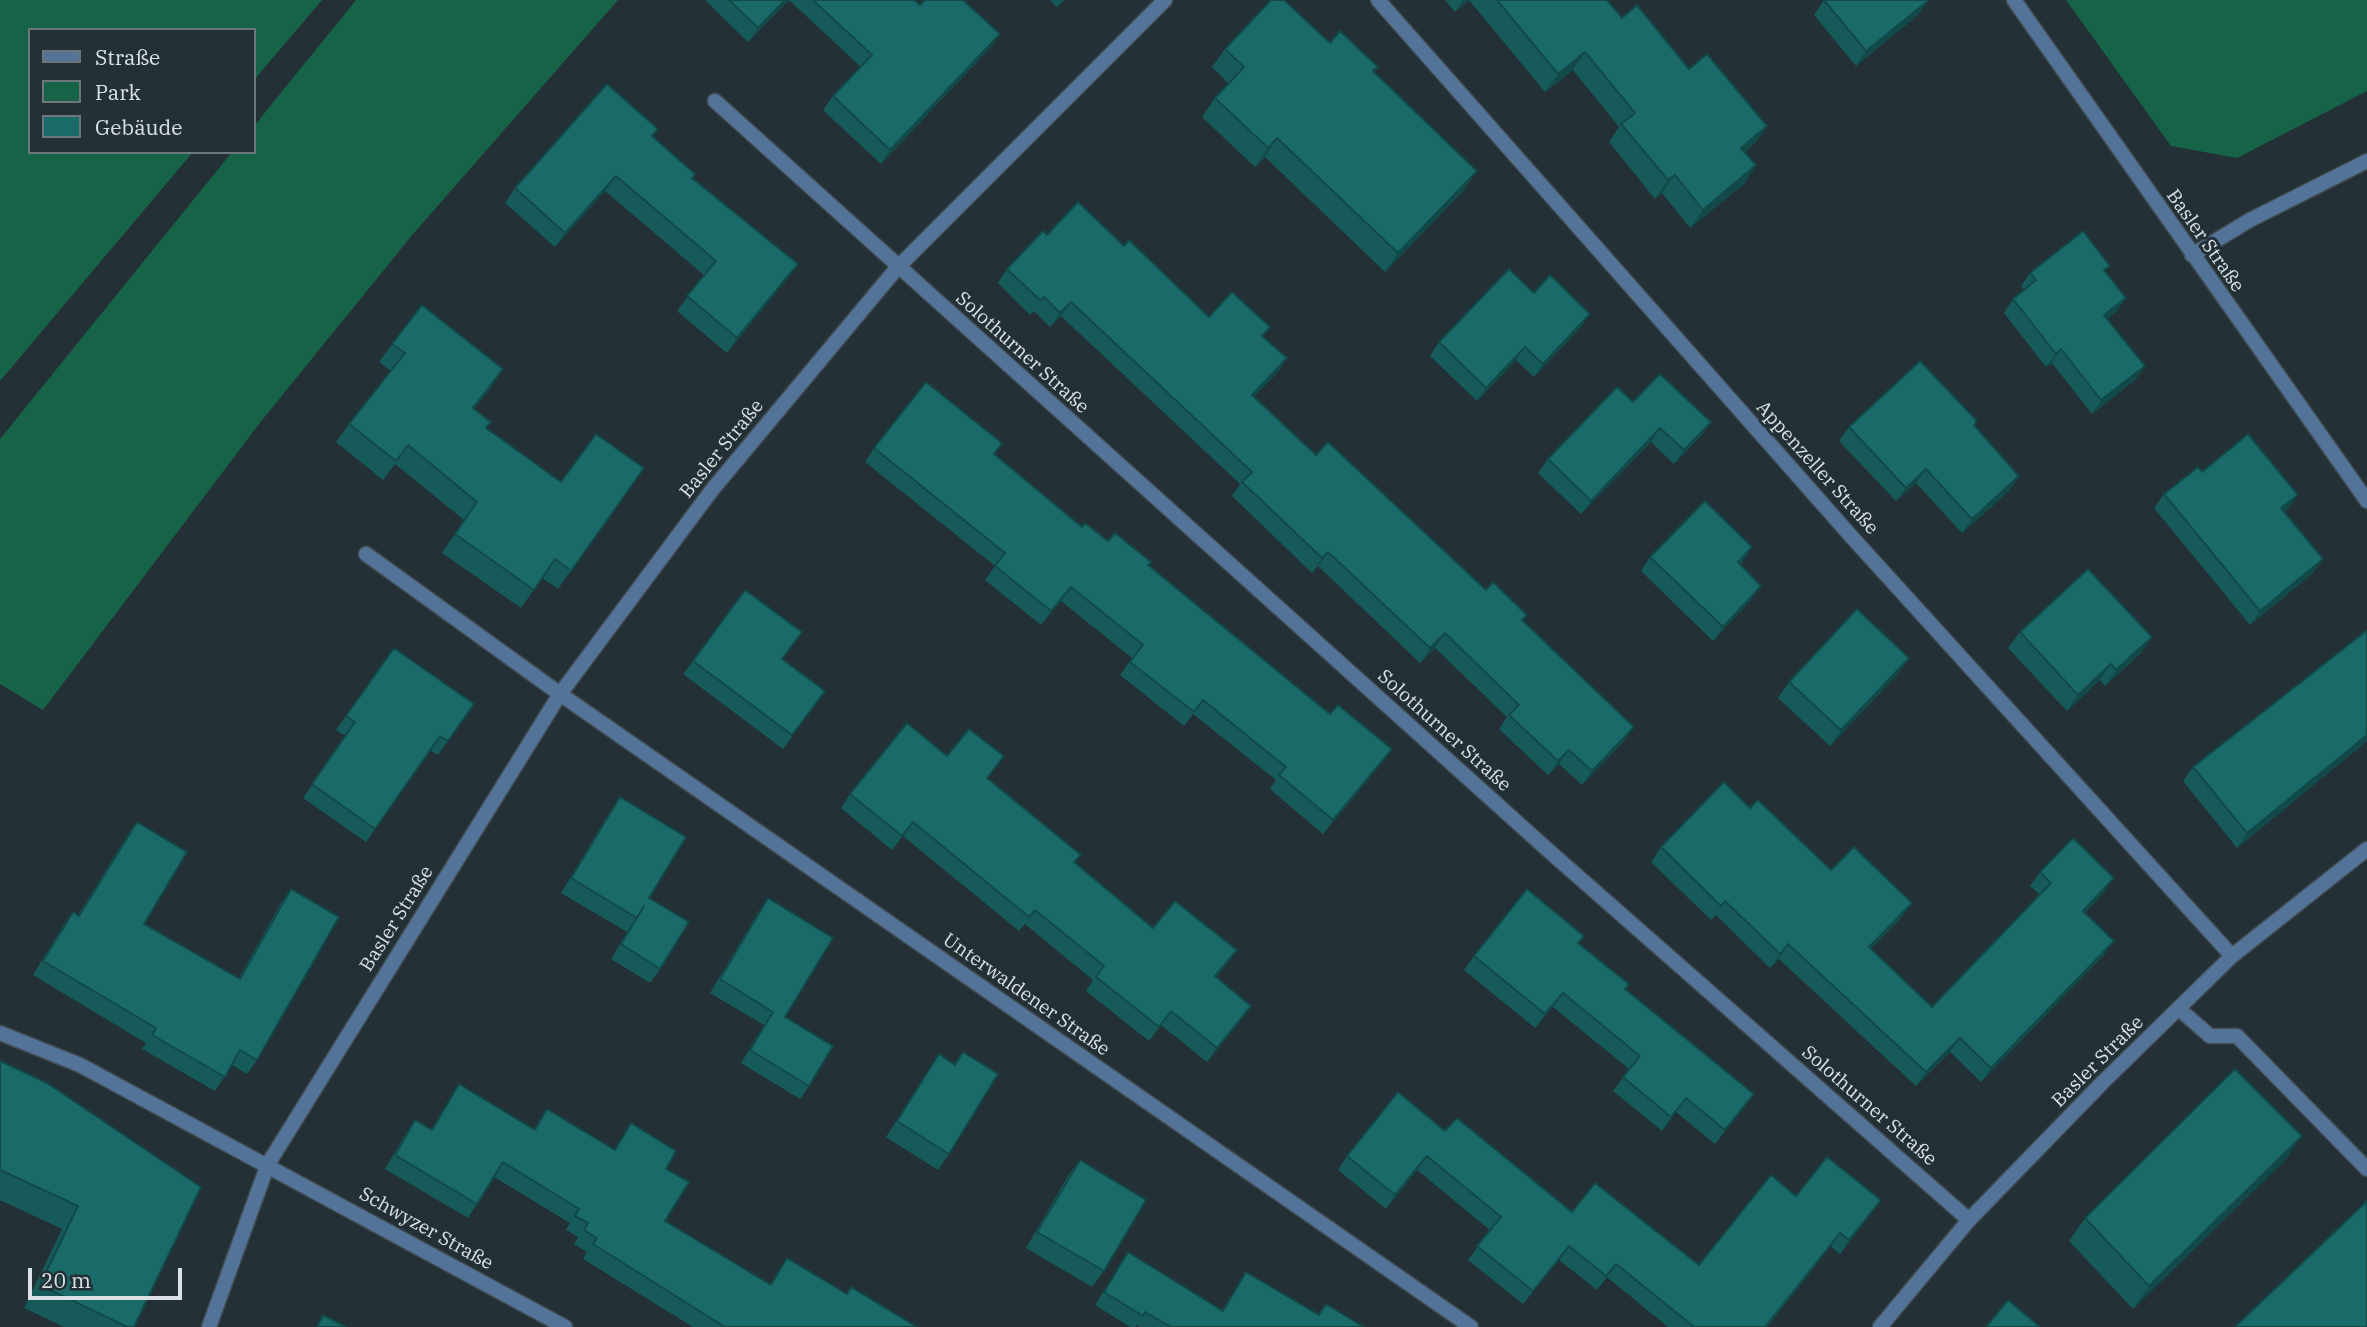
<!DOCTYPE html>
<meta charset="utf-8">
<style>
body{margin:0}
#map{position:relative;width:2367px;height:1327px;overflow:hidden;background:#233035;font-family:"IBM Plex Serif",serif}
canvas{display:block}
.legend{position:absolute;left:28px;top:28px;width:228px;height:126px;box-sizing:border-box;background:#233035;border:2px solid #6d777b;margin:0;padding:9px 12px;list-style:none;font-size:21px;color:#dbe2e5}
.legend li{display:flex;align-items:center;gap:14px;height:35px}
.legend b{width:35px;border:2px solid #6d777b}
.scale{position:absolute;left:28px;top:1268px;width:154px;height:32px;box-sizing:border-box;border:4px solid #dbe2e5;border-top:0;padding-left:9px;font-size:21px;line-height:24px;white-space:nowrap;color:#dbe2e5;-webkit-text-stroke:5px #233035;paint-order:stroke}
</style>
<div id="map">
<canvas width="2367" height="1327"></canvas>
<ul class="legend">
<li><b style="height:9px;background:#537398"></b>Straße</li>
<li><b style="height:19px;background:#176347"></b>Park</li>
<li><b style="height:19px;background:#1a6a69"></b>Gebäude</li>
</ul>
<div class="scale">20 m</div>
</div>
<script>
const c = document.querySelector('canvas').getContext('2d');
c.lineJoin = 'round';
function fillPath(path, color) { c.fillStyle = color; c.fill(path, 'evenodd'); }
const shape = rows => new Path2D(rows.map(r => 'M' + r).join(''));
function strokePath(path, color, width, dash) { c.strokeStyle = color; c.lineWidth = width; c.lineCap = dash ? 'butt' : 'round'; c.setLineDash(dash || []); c.stroke(path); }
function label(font, color, halo, rows, align = 'center') {
  c.font = font + ' "IBM Plex Serif",serif'; c.lineWidth = 6; c.setLineDash([]); c.textBaseline = 'middle'; c.strokeStyle = halo; c.fillStyle = color; for (const [text, x, y, turn = 0] of rows) {
    c.save(); c.translate(x, y); c.rotate((+turn || 0) * Math.PI / 180); c.textAlign = isNaN(turn) ? turn : align; if (halo) c.strokeText(text, 0, 0); c.fillText(text, 0, 0); c.restore();
  }
}
const green = shape([
 [0,0,322,0,254,80,254,30,30,30,30,152,193,152,0,381],
 [356,0,618,0,413,234,259,424,43,710,0,684,0,439,232,152,254,152,254,126],
 [2066,0,2367,0,2367,91,2237,158,2171,146]
]);
const lane = shape([
 [2179,1009,2210,1036,2237,1036,2367,1169]
]);
const street = shape([
 [1378,0,1850,535,2232,956],
 [2014,0,2367,501],
 [715,101,1549,851,1969,1220],
 [2192,255,2250,220,2367,161],
 [366,554,560,694,1471,1327],
 [0,1033,80,1065,565,1327],
 [209,1327,268,1164,560,694,712,490,897,268,1165,0],
 [1880,1327,1969,1220,2103,1082,2232,956,2367,849]
]);
const wall = shape([
 [705,0,789,0,748,42],
 [789,0,914,0,920,5,1000,34,990,48,881,164,823,110,833,96,861,67],
 [1050,0,1064,0,1057,7],
 [1445,0,1607,0,1622,18,1689,69,1767,126,1754,144,1745,152,1756,165,1744,184,1690,228,1662,193,1655,199,1609,142,1619,127,1573,70,1545,92,1469,0,1455,12],
 [1824,0,1919,14,1856,66,1814,15],
 [1330,43,1378,67,1374,72,1477,171,1464,190,1385,272,1265,157,1255,167,1202,117,1215,98,1229,84,1212,67,1225,49],
 [653,137,693,178,798,264,787,279,727,353,677,311,704,275,605,191,555,247,505,203,515,188],
 [1047,235,1124,246,1209,317,1270,327,1263,337,1287,358,1277,373,1254,396,1316,455,1486,590,1523,621,1624,741,1582,785,1559,764,1548,775,1499,729,1507,717,1435,648,1420,663,1318,566,1312,573,1232,496,1240,484,1061,316,1050,327,1034,311,1030,315,998,283,1007,269],
 [2106,271,2117,311,2107,319,2145,366,2135,380,2092,414,2052,363,2046,367,2004,313,2013,299,2024,290,2021,286,2030,273],
 [1534,293,1581,327,1534,377,1516,360,1477,401,1430,356,1439,342],
 [392,344,503,369,474,409,486,428,561,482,644,468,558,589,542,578,521,608,442,553,464,520,395,464,383,480,336,442,349,424,391,371,379,362],
 [1633,402,1711,422,1701,436,1674,464,1651,442,1581,514,1538,473,1548,459],
 [1974,425,2010,490,1962,533,1916,483,1896,501,1839,441,1849,427],
 [874,448,995,454,1082,527,1148,566,1382,763,1323,834,1270,789,1276,780,1193,714,1184,726,1120,675,1132,658,1061,601,1041,625,985,580,995,566,865,462],
 [2202,472,2288,509,2284,512,2323,559,2313,573,2250,625,2154,508,2164,494],
 [1650,557,1743,561,1740,564,1751,600,1713,641,1641,571],
 [2020,632,2152,637,2141,653,2105,686,2100,680,2067,711,2008,648],
 [394,648,474,704,438,755,430,750,366,842,303,798,345,736,336,730],
 [1909,658,1898,674,1830,746,1778,698,1789,682],
 [782,660,815,705,783,749,683,674,693,661],
 [2367,741,2237,848,2183,781,2193,767],
 [947,756,1004,756,987,778,1081,855,1075,863,1153,928,1227,964,1216,977,1241,1020,1207,1062,1161,1025,1149,1041,1086,991,1093,980,1025,924,1019,931,903,836,892,850,841,808,850,794],
 [620,797,660,969,650,983,611,959,627,932,561,893,610,812],
 [1750,808,1831,870,1902,917,1871,949,1932,1007,2040,895,2030,886,2040,872,2104,892,2085,913,2104,955,1981,1082,1950,1052,1916,1086,1779,959,1770,968,1716,915,1711,920,1651,862,1661,847],
 [137,822,144,924,239,978,281,903,291,889,257,1060,247,1074,232,1065,215,1091,142,1049,146,1043,33,975,63,926,73,912,78,915,127,836],
 [768,898,785,1017,809,1086,800,1099,741,1063,764,1025,710,993,759,911],
 [1579,943,1744,1108,1715,1144,1676,1112,1662,1131,1613,1091,1629,1069,1553,1007,1535,1028,1464,970,1474,956],
 [963,1052,949,1154,938,1170,886,1137,939,1054,954,1064],
 [0,1061,47,1083,134,1327,64,1327,24,1308,62,1229,0,1200],
 [459,1084,534,1129,547,1109,614,1150,631,1123,666,1169,665,1221,770,1284,787,1258,846,1293,917,1327,693,1327,583,1259,587,1252,574,1244,578,1237,566,1230,570,1223,494,1177,468,1218,385,1169,405,1135,415,1120,431,1130],
 [1445,1131,1572,1212,1699,1265,1796,1196,1871,1214,1840,1254,1831,1246,1767,1327,1668,1327,1607,1277,1597,1290,1559,1260,1523,1304,1468,1260,1490,1230,1417,1170,1386,1209,1338,1170,1347,1156],
 [2286,1159,2133,1309,2069,1241,2085,1218],
 [1080,1160,1104,1271,1092,1287,1026,1248,1068,1176],
 [1128,1252,1222,1310,1246,1272,1318,1315,1326,1304,1364,1327,1140,1327,1137,1325,1135,1327,1130,1327,1095,1305]
]);
const shadedWall = shape([
 [785,0,789,0,748,42,758,28],
 [1463,0,1469,0,1455,12],
 [1929,0,1919,14,1856,66,1866,51],
 [1000,34,990,48,881,164,890,150],
 [1585,52,1573,70,1545,92,1558,74],
 [1767,126,1754,144,1729,166,1741,148],
 [1277,138,1265,157,1255,167,1268,148],
 [1756,165,1744,184,1690,228,1703,210],
 [1477,171,1464,190,1385,272,1398,253],
 [1675,175,1662,193,1655,199,1668,180],
 [616,176,605,191,555,247,565,233],
 [798,264,787,279,727,353,737,338],
 [2126,298,2117,311,2095,329,2104,315],
 [1071,302,1061,316,1050,327,1060,313],
 [1590,314,1581,327,1534,377,1543,364],
 [1525,347,1516,360,1477,401,1486,388],
 [2061,349,2052,363,2046,367,2056,354],
 [1287,358,1277,373,1242,409,1252,395],
 [2145,366,2135,380,2092,414,2101,400],
 [503,369,491,388,460,426,473,408],
 [1711,422,1701,436,1674,464,1684,450],
 [1660,428,1651,442,1581,514,1591,501],
 [1926,469,1916,483,1896,501,1906,488],
 [2019,476,2010,490,1962,533,1972,519],
 [2298,495,2288,509,2272,522,2281,508],
 [1752,547,1743,561,1728,576,1738,562],
 [1328,552,1318,566,1312,573,1322,558],
 [2323,559,2313,573,2250,625,2260,611],
 [1761,586,1751,600,1713,641,1723,627],
 [1071,587,1061,601,1041,625,1051,611],
 [1445,633,1435,648,1420,663,1430,648],
 [2152,637,2141,653,2105,686,2116,670],
 [1909,658,1898,674,1830,746,1841,730],
 [2111,664,2100,680,2067,711,2078,695],
 [1634,727,1624,741,1582,785,1592,771],
 [2367,735,2367,741,2237,848,2247,833],
 [1392,749,1382,763,1323,834,1333,820],
 [1569,750,1559,764,1548,775,1558,761],
 [2114,878,2104,892,2073,925,2083,911],
 [1912,903,1902,917,1859,961,1869,947],
 [2114,941,2104,955,1981,1082,1991,1068],
 [1788,944,1779,959,1770,968,1780,954],
 [1237,950,1227,964,1205,990,1215,976],
 [1563,993,1553,1007,1535,1028,1545,1014],
 [1251,1006,1241,1020,1207,1062,1217,1048],
 [1960,1038,1950,1052,1916,1086,1926,1072],
 [1754,1094,1744,1108,1715,1144,1725,1130],
 [1686,1098,1676,1112,1662,1131,1671,1117],
 [2302,1136,2286,1159,2133,1309,2149,1286],
 [1427,1156,1417,1170,1386,1209,1395,1195],
 [1881,1200,1871,1214,1840,1254,1849,1240],
 [1840,1233,1831,1246,1765,1327],
 [1569,1246,1559,1260,1523,1304,1533,1291]
]);
const building = shape([
 [729,0,785,0,758,28,729,0],
 [813,0,914,0,920,5,925,0,963,0,1000,34,890,150,833,96,872,55,813,0],
 [1271,0,1284,0,1330,43,1340,31,1378,67,1373,71,1477,171,1398,253,1277,138,1268,148,1215,98,1244,67,1225,49,1271,0],
 [1497,0,1607,0,1622,18,1637,5,1689,69,1707,54,1767,126,1741,148,1756,165,1703,210,1675,175,1668,180,1621,124,1635,113,1585,52,1558,74,1497,0],
 [1824,0,1929,0,1866,51,1824,0],
 [607,84,658,129,652,136,695,174,692,178,798,264,737,338,687,296,716,261,616,176,565,233,515,188,607,84],
 [1078,202,1124,246,1129,240,1209,317,1232,292,1270,327,1262,336,1287,358,1252,395,1316,455,1328,442,1486,590,1493,582,1527,615,1522,620,1634,727,1592,771,1569,750,1558,761,1509,715,1519,705,1445,633,1430,648,1328,552,1322,558,1242,482,1252,472,1071,302,1060,313,1044,297,1040,300,1007,269,1043,231,1047,235,1078,202],
 [2083,231,2110,266,2104,270,2126,298,2104,315,2145,366,2101,400,2061,349,2056,354,2013,299,2036,280,2030,273,2083,231],
 [1509,269,1534,293,1550,275,1590,314,1543,364,1525,347,1486,388,1439,342,1509,269],
 [422,305,503,369,473,408,491,422,486,428,561,482,596,434,644,468,571,571,555,559,534,590,455,534,477,502,408,445,396,461,349,424,405,353,392,344,422,305],
 [1920,361,1977,421,1974,425,2019,476,1972,519,1926,469,1906,488,1849,427,1920,361],
 [1660,374,1711,422,1684,450,1660,428,1591,501,1548,459,1617,387,1633,402,1660,374],
 [926,382,1002,443,994,454,1082,527,1085,523,1108,541,1115,533,1151,562,1148,565,1330,714,1338,705,1392,749,1333,820,1279,775,1286,767,1203,700,1194,712,1130,662,1143,645,1071,587,1051,611,995,566,1005,553,874,448,926,382],
 [2248,434,2298,495,2281,508,2323,559,2260,611,2164,494,2198,467,2202,472,2248,434],
 [1705,501,1752,547,1738,562,1761,586,1723,627,1650,557,1705,501],
 [2088,569,2152,637,2116,670,2111,664,2078,695,2020,632,2088,569],
 [745,590,802,632,782,659,825,691,792,735,693,661,745,590],
 [1857,609,1909,658,1841,730,1789,682,1857,609],
 [2366,631,2367,632,2367,735,2247,833,2193,767,2366,631],
 [394,648,474,704,448,741,440,736,375,829,312,784,355,722,346,716,394,648],
 [907,723,947,756,969,729,1004,756,987,778,1081,855,1074,862,1153,928,1175,901,1237,950,1215,976,1251,1006,1217,1048,1171,1011,1159,1027,1096,977,1104,966,1035,910,1029,917,913,822,902,836,850,794,907,723],
 [1724,782,1750,808,1758,800,1831,870,1854,847,1912,903,1869,947,1932,1007,2051,883,2040,872,2073,838,2114,878,2083,911,2114,941,1991,1068,1960,1038,1926,1072,1788,944,1780,954,1725,901,1721,906,1661,847,1724,782],
 [620,797,686,837,649,898,689,922,660,969,621,944,644,906,637,918,571,878,620,797],
 [137,822,187,852,144,924,240,979,291,889,339,917,257,1060,240,1050,225,1077,152,1035,156,1028,43,961,73,912,79,916,137,822],
 [1527,889,1584,936,1578,943,1629,984,1625,989,1754,1094,1725,1130,1686,1098,1671,1117,1623,1077,1640,1056,1563,993,1545,1014,1474,956,1527,889],
 [768,898,833,938,785,1017,833,1046,809,1086,750,1050,773,1012,720,979,768,898],
 [963,1052,998,1074,949,1154,897,1121,939,1054,955,1065,963,1052],
 [0,1061,47,1083,201,1187,134,1327,127,1327,40,1285,78,1206,0,1170,0,1061],
 [2235,1069,2302,1136,2149,1286,2085,1218,2235,1069],
 [459,1084,535,1130,547,1109,615,1150,631,1123,676,1151,666,1169,689,1182,665,1221,771,1285,787,1258,847,1294,851,1287,917,1327,725,1327,593,1244,597,1238,584,1230,588,1223,575,1216,579,1209,503,1162,477,1204,395,1155,415,1120,432,1130,459,1084],
 [1398,1092,1445,1131,1457,1118,1572,1212,1595,1183,1699,1265,1771,1175,1796,1196,1827,1157,1881,1200,1849,1240,1840,1233,1765,1327,1692,1327,1693,1326,1616,1264,1606,1276,1569,1246,1533,1291,1477,1246,1501,1217,1427,1156,1395,1195,1347,1156,1398,1092],
 [1080,1160,1146,1200,1104,1271,1037,1232,1080,1160],
 [2367,1201,2367,1327,2235,1327,2367,1201],
 [1128,1252,1223,1311,1246,1272,1319,1315,1326,1304,1364,1327,1171,1327,1145,1312,1143,1316,1104,1292,1128,1252],
 [2008,1300,2040,1327,1986,1327,2008,1300],
 [323,1315,346,1327,317,1327,323,1315]
]);
const streetNames = [
 ["Basler Straße",2205,241,55],
 ["Solothurner Straße",1022,353,42],
 ["Basler Straße",722,449,-51],
 ["Appenzeller Straße",1817,468,48],
 ["Solothurner Straße",1444,731,42],
 ["Basler Straße",397,919,-58],
 ["Unterwaldener Straße",1026,995,35],
 ["Basler Straße",2098,1062,-45],
 ["Solothurner Straße",1869,1106,41],
 ["Schwyzer Straße",426,1229,29]
];
fillPath(green, '#176347');
strokePath(lane, '#404c51', 17);
strokePath(street, '#404c51', 17);
strokePath(lane, '#537398', 14);
strokePath(street, '#537398', 14);
fillPath(wall, '#165b5a');
fillPath(shadedWall, '#124a4a');
fillPath(building, '#1a6a69');
strokePath(building, '#124a4a', 2);
label('19px', '#dbe2e5', '#233035', streetNames);
</script>
